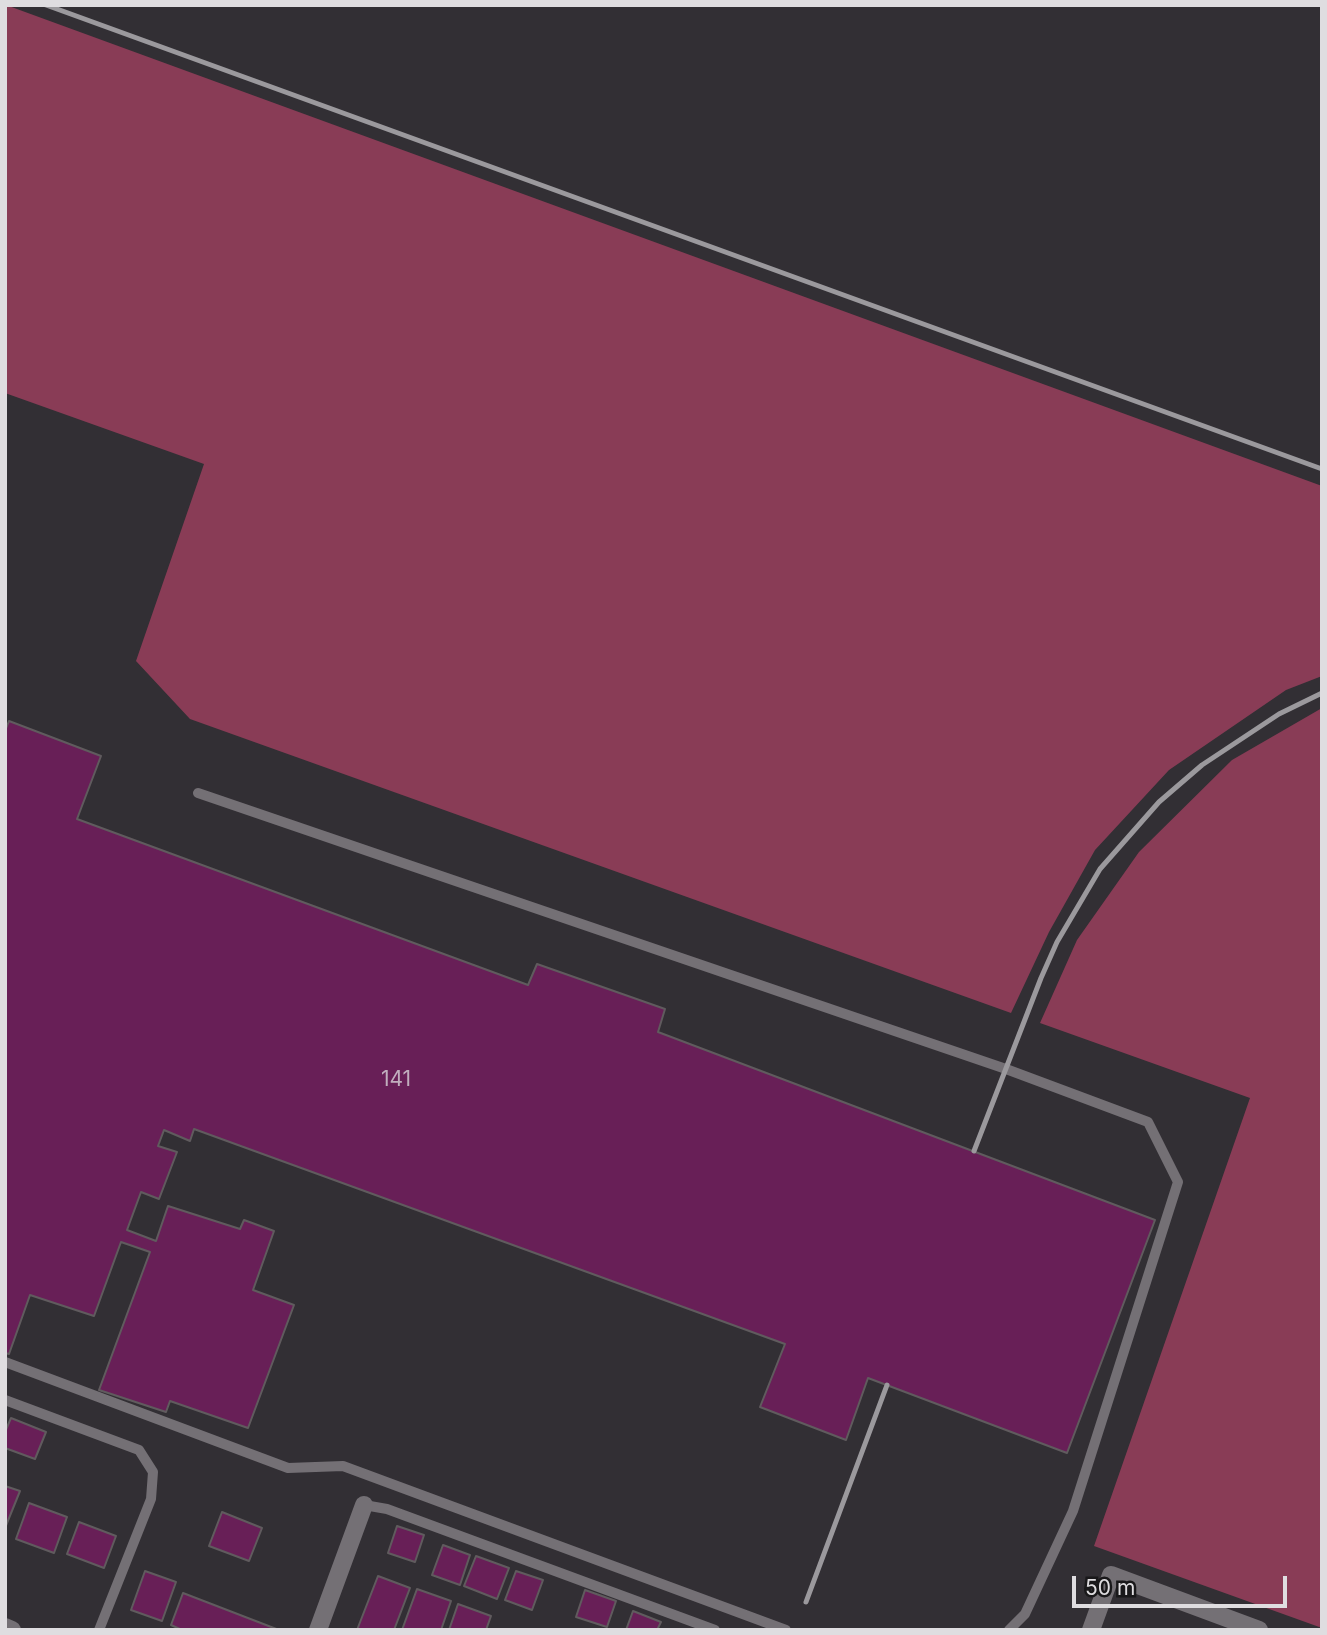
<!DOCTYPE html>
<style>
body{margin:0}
#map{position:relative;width:1327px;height:1635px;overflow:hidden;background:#322f34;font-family:Inter,sans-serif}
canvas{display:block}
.frame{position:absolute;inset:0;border:7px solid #dfdde0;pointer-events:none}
.scale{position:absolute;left:1072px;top:1576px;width:215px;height:32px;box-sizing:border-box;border:4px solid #dfdde0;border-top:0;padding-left:9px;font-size:21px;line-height:24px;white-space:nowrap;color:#dfdde0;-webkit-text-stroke:5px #19181a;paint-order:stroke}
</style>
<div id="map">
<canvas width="1327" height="1635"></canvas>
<div class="frame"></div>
<div class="scale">50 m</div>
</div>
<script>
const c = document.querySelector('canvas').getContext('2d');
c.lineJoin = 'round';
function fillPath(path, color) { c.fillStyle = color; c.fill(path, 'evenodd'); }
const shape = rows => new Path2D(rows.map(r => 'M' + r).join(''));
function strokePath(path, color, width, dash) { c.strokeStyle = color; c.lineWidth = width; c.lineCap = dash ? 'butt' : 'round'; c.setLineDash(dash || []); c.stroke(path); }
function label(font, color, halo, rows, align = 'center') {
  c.font = font + ' Inter,sans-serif'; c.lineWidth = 6; c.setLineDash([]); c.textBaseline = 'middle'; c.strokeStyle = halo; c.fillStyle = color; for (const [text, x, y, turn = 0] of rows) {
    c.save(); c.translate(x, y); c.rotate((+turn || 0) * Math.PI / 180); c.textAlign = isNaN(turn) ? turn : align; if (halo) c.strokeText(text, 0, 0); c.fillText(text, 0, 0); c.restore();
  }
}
const green = shape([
 [6,5,1322,486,1322,676,1286,690,1169,770,1095,850,1049,932,1011,1013,190,719,136,661,204,464,5,393],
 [1322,708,1322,1628,1094,1546,1250,1098,1040,1023,1077,940,1139,852,1232,760]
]);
const building = shape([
 [9,721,101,756,77,819,528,985,537,964,665,1009,658,1032,1155,1220,1067,1453,868,1378,846,1440,760,1407,785,1344,194,1129,190,1141,164,1130,158,1146,177,1152,159,1199,141,1192,127,1230,156,1241,168,1206,240,1229,244,1220,274,1231,253,1290,294,1305,248,1428,170,1401,166,1412,99,1390,150,1252,121,1242,94,1316,30,1295,9,1354,5,1353,5,731,9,721],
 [11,1418,46,1432,35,1459,5,1448,5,1432,11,1418],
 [5,1486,20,1491,5,1528,5,1486],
 [29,1503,67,1517,54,1553,16,1539,29,1503],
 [222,1512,262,1528,249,1561,209,1546,222,1512],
 [79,1522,116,1536,104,1568,67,1554,79,1522],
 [397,1526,424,1535,415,1562,388,1553,397,1526],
 [443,1545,470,1555,460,1585,432,1575,443,1545],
 [476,1556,509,1568,497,1599,464,1586,476,1556],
 [145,1571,176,1582,162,1621,131,1610,145,1571],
 [516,1571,543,1580,532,1610,505,1600,516,1571],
 [378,1576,410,1588,394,1630,357,1630,378,1576],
 [417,1589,451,1601,441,1630,402,1630,417,1589],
 [585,1590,616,1601,607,1627,576,1617,585,1590],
 [183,1593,279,1630,182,1630,171,1625,183,1593],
 [458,1604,491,1616,486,1630,449,1630,458,1604],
 [633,1611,661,1622,657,1630,626,1630,633,1611]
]);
const lane = shape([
 [198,793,1006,1069,1148,1122,1178,1182,1073,1511,1025,1614,1009,1630],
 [5,1362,288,1468,343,1466,786,1630],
 [5,1400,139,1450,153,1472,151,1499,99,1630],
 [364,1505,387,1509,715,1630]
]);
const street = shape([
 [5,1627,12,1630],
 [318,1630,364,1505],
 [1091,1630,1111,1575,1259,1630]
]);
const rail = shape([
 [46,5,1322,469],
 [974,1151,1041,978,1057,942,1100,869,1159,802,1202,765,1279,714,1322,693],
 [806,1602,887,1385]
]);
const numberNames = [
 ["141",396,1080]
];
fillPath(green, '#893c56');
fillPath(building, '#681f57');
strokePath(building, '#605b5e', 2);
strokePath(lane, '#747075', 10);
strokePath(street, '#747075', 18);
strokePath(rail, '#9b999d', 5);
label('21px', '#c1aebe', null, numberNames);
</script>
